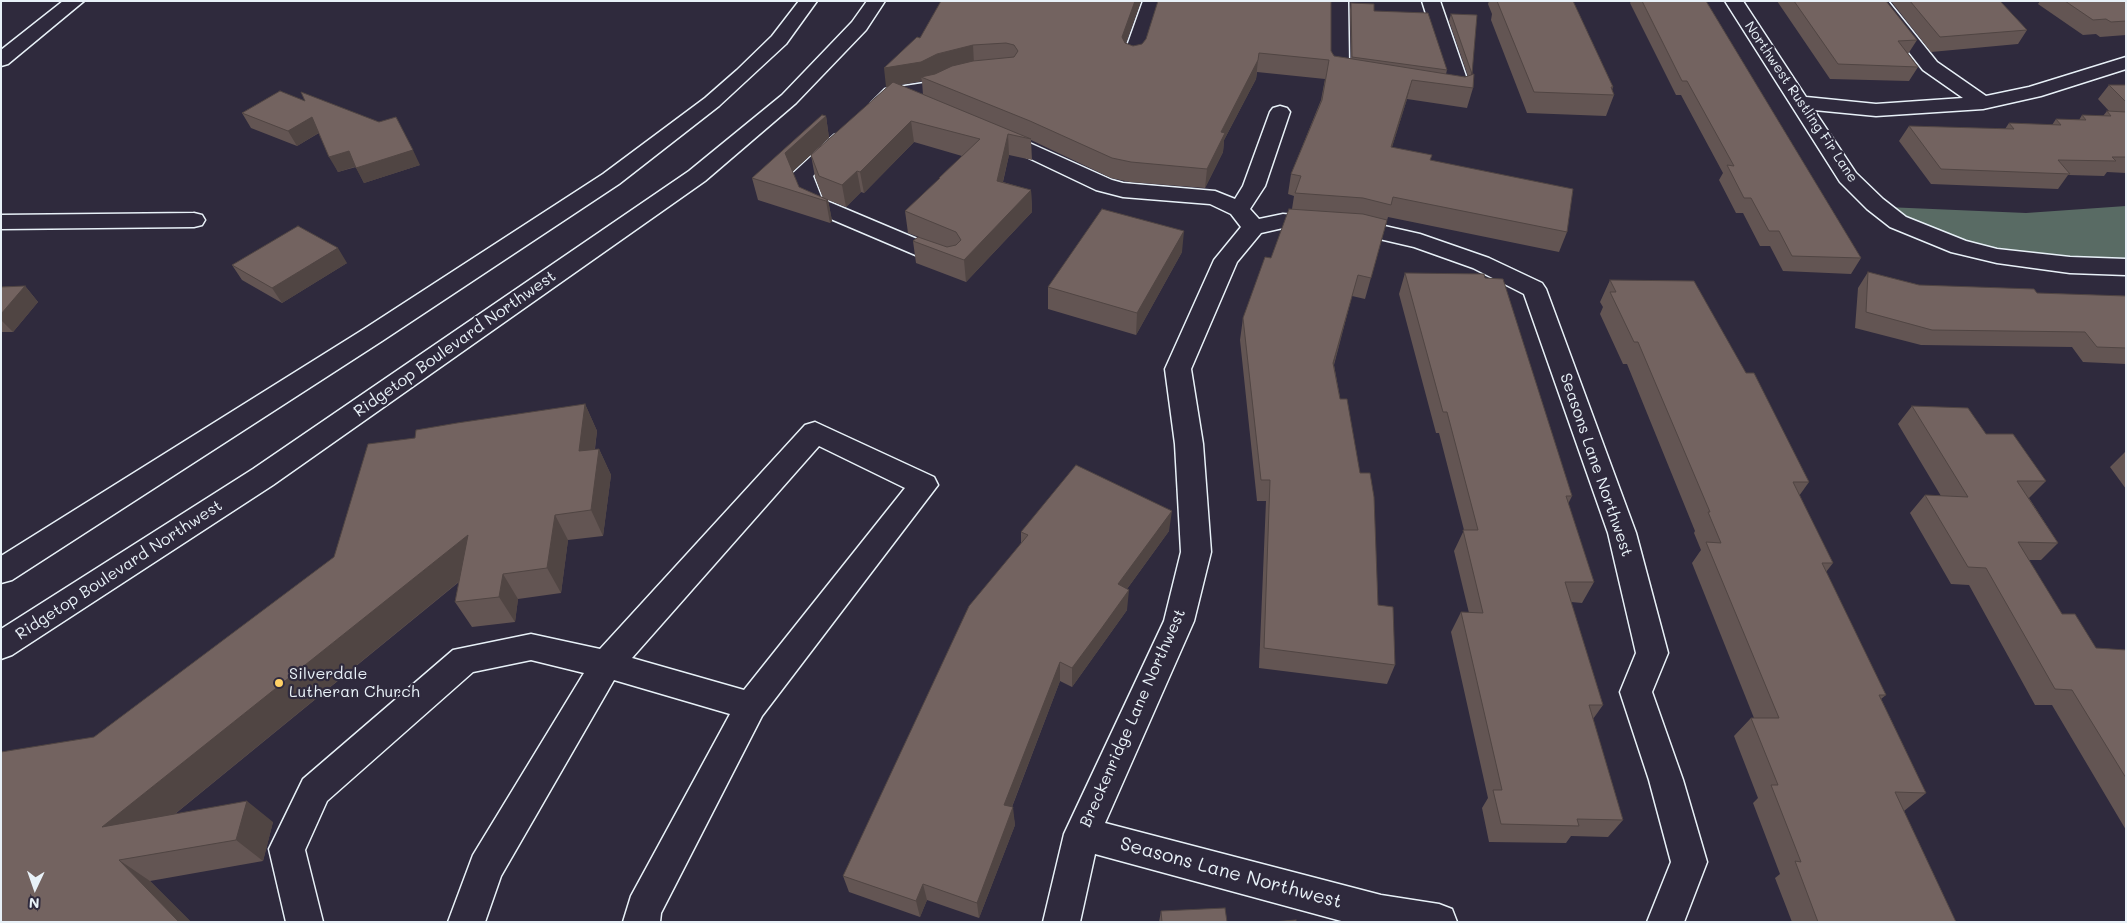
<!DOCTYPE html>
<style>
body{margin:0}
#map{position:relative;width:2127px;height:923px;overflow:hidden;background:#2f2a3d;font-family:Mali,sans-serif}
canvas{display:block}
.frame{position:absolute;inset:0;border:2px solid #e8f1f8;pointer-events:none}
.north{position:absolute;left:10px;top:863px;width:50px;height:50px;-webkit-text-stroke:4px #2f2a3d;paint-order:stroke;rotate:183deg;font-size:14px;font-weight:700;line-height:20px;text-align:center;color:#e8f1f8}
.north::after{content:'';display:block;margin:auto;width:18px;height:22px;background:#e8f1f8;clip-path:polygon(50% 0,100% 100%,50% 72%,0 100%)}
</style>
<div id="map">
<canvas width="2127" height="923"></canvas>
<div class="frame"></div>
<div class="north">N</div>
</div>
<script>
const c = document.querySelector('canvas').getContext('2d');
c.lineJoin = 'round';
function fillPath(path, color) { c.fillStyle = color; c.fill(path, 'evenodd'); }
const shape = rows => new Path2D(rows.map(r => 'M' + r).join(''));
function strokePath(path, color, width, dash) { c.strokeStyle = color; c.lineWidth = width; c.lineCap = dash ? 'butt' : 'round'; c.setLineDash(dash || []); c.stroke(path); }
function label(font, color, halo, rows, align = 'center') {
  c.font = font + ' Mali,sans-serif'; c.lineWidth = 4.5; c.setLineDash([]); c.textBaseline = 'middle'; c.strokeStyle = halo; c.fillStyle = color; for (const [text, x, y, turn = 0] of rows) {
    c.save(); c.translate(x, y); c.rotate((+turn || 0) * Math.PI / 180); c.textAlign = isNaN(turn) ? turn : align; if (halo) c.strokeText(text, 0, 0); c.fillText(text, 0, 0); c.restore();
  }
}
const green = shape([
 [2126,206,2126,267,1959,247,1886,207,2026,213]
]);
const minor = shape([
 [63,1,84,1,8,64,1,66,1,50,63,1],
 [1143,1,1161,1,1143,57,1140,61,1133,63,1126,61,1123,57,1143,1],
 [1330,1,1348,1,1349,65,1371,69,1374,73,1371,77,1364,79,1339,76,1332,74,1329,70,1330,1],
 [1422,1,1440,1,1470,88,1467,92,1460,94,1436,90,1429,88,1426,84,1429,80,1436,78,1447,80,1422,1],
 [1725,1,1743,1,1806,97,1876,104,1963,98,1923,70,1869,1,1888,1,1937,62,1986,96,2029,87,2126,57,2126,69,2041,96,1983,109,1876,116,1814,110,1856,173,1883,199,1906,217,1966,241,1997,249,2070,257,2126,259,2126,275,2070,273,1997,263,1951,252,1890,227,1867,209,1840,182,1725,1],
 [958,70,965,72,968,76,965,80,953,83,936,92,898,98,888,107,881,109,874,107,871,103,885,89,924,83,939,75,958,70],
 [1280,106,1287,108,1290,112,1265,186,1250,209,1259,219,1283,214,1358,220,1420,234,1489,258,1542,283,1546,289,1636,533,1668,653,1652,692,1683,780,1707,862,1684,922,1647,922,1671,862,1649,780,1620,692,1636,653,1608,533,1524,294,1473,268,1414,247,1358,234,1283,228,1261,233,1237,262,1191,369,1203,444,1211,552,1194,621,1105,823,1381,895,1439,904,1452,909,1457,922,1345,922,1095,854,1080,922,1043,922,1064,834,1164,621,1181,552,1175,444,1165,369,1214,260,1241,227,1231,214,1210,204,1123,197,1096,190,991,140,988,136,991,132,998,130,1005,132,1112,180,1123,183,1215,191,1235,199,1243,186,1270,112,1273,108,1280,106],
 [841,133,848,135,851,139,813,176,822,199,955,255,959,260,955,265,947,267,939,265,805,208,791,175,834,135,841,133],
 [194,213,202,215,205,220,202,225,194,227,1,229,1,215,194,213],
 [815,422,934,477,938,485,762,716,661,913,660,922,623,922,631,896,730,714,614,680,501,876,485,922,448,922,473,855,584,673,531,660,473,672,327,801,305,850,323,922,286,922,269,849,303,779,453,650,531,634,600,649,805,425,815,422],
 [819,446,905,488,744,690,632,658,819,446]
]);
const major = shape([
 [799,1,817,1,786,44,719,106,619,184,382,341,12,580,1,583,1,556,364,329,603,174,705,98,737,70,772,36,799,1],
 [867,1,885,1,866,30,796,103,705,181,273,485,12,655,1,659,1,629,253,469,689,171,782,95,852,22,867,1]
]);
const wall = shape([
 [1141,1,1126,43,1133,46,1331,51,1334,56,1351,59,1350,10,1351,3,1374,11,1447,70,1446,74,1465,77,1468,76,1449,21,1451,14,1477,15,1471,75,1473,88,1467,108,1407,99,1392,147,1431,160,1567,232,1559,252,1388,217,1365,299,1352,296,1334,365,1378,605,1395,665,1387,684,1259,668,1266,501,1257,501,1240,340,1243,318,1271,258,1292,209,1294,196,1288,194,1291,174,1321,100,1325,79,1257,72,1256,79,1224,140,1223,152,1205,188,1130,182,1111,178,1031,140,1032,160,1009,155,1003,182,1031,190,1032,212,966,282,916,263,913,241,919,237,908,233,905,211,939,180,939,178,962,156,914,142,864,193,861,192,846,207,823,198,815,177,811,155,888,87,886,87,920,38],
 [922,81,923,95,899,85],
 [1489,1,1573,1,1613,87,1612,90,1614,95,1606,116,1527,113,1491,20,1492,14,1488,4],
 [1631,1,1706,1,1861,258,1851,274,1783,271,1770,246,1760,246,1743,213,1736,213,1719,180,1723,173,1681,95,1676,95,1630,3],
 [1777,1,1886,1,1917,40,1908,54,1918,67,1909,81,1830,79],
 [1891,1,2000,1,2027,30,2018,44,1931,52],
 [2040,1,2126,1,2126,35,2100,37,2096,34,2083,35,2038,4],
 [2109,85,2126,85,2126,173,2107,172,2104,176,2068,175,2058,189,1931,184,1899,141,1909,126,2005,129,2009,123,2052,125,2056,119,2079,120,2082,115,2103,116,2107,111,2109,111,2098,99],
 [280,91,420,165,364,183,356,167,338,172,319,133,297,146,251,128,242,113],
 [826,116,829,138,792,172,799,187,828,200,832,221,830,223,758,200,752,178],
 [1182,252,1136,335,1048,309,1048,287],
 [347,263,282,303,242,280,232,265],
 [1868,272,1919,285,2037,293,2126,296,2126,364,2083,362,2072,347,1921,345,1855,328,1858,288],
 [1405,273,1485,278,1572,496,1568,504,1594,582,1582,603,1571,602,1603,705,1593,719,1623,820,1608,837,1571,836,1566,843,1489,842,1482,808,1488,798,1451,632,1461,612,1469,613,1454,551,1464,530,1439,433,1436,433,1399,294],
 [1610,280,1746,373,1809,482,1799,496,1833,563,1826,572,1886,695,1881,699,1926,793,1904,811,1956,922,1792,922,1775,878,1780,874,1753,803,1758,798,1734,736,1751,718,1754,718,1692,563,1701,550,1694,533,1695,531,1627,364,1623,364,1600,314,1603,307,1600,302],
 [25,286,38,302,13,332,1,332,1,287],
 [585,404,597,431,595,449,599,449,611,475,603,536,568,540,561,593,518,599,515,622,472,627,455,602,459,582,175,814,273,822,263,861,150,881,191,922,1,922,94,737,334,557,415,438],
 [1912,406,1986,434,2046,481,2029,498,2058,543,2041,560,2028,560,2062,614,2096,648,2126,650,2126,830,2052,705,2035,705,1969,585,1951,584,1910,513,1925,495,1941,496,1898,424],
 [2125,452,2126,452,2126,489,2110,467],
 [1169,531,1127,589,1127,610,1072,687,1060,681,1012,807,1015,825,979,918,927,900,920,917,849,892,843,876,1021,543,1021,532],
 [1161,911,1227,922,1159,922]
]);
const shadedWall = shape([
 [1135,1,1141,1,1121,56,1122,37],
 [973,45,974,64,927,79,921,77,922,81,886,87,884,68],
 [1258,60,1256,79,1224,140,1223,152,1205,188,1207,169,1221,132],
 [1412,80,1407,99,1386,166,1391,147],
 [826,116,829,138,789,175,785,153],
 [312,117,320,132,297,146,288,131],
 [911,121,914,142,864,193,860,172],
 [1008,134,1009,155,998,202,997,181],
 [413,150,420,165,364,183,356,168],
 [349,151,357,166,338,172,329,157],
 [857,171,861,192,846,207,842,185],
 [1031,190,1032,212,966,282,964,260],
 [828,200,832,221,830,223,826,201],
 [1184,231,1182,252,1136,335,1137,313],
 [338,248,347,263,282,303,272,288],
 [1358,275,1352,296,1328,385,1333,363],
 [25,286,38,302,13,332,1,320,1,314],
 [585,404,597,431,591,477,579,451],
 [599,449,611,475,603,536,591,510],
 [1172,511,1169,531,1116,604,1118,584],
 [555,515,568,540,561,593,547,568],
 [468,535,484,561,133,848,102,827],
 [503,574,518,599,515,622,499,597],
 [1129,590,1127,610,1072,687,1072,668],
 [1060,662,1060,681,1006,822,1004,805],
 [247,801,273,822,263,861,236,840],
 [1013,807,1015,825,979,918,977,903],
 [119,860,150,881,191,922,179,922],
 [923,884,927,900,920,917,916,901]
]);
const building = shape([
 [941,1,1135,1,1122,37,1125,43,1133,46,1142,44,1146,39,1158,1,1331,1,1331,51,1334,56,1465,77,1474,74,1473,88,1412,80,1391,147,1432,155,1430,160,1573,189,1567,232,1393,197,1391,205,1363,198,1295,193,1301,176,1291,174,1322,100,1329,60,1259,53,1258,60,1221,132,1225,133,1207,169,1131,162,1112,158,1030,121,921,77,935,74,952,66,973,61,1014,57,1018,51,1014,45,1006,43,973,45,937,54,921,62,884,68,917,37,920,38,941,1],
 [1497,1,1573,1,1613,87,1611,87,1614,95,1534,92,1497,1],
 [1642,1,1706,1,1861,258,1792,256,1779,231,1769,231,1751,198,1744,198,1727,165,1734,166,1687,81,1682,81,1642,1],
 [1794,1,1886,1,1917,40,1898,41,1918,67,1838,64,1794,1],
 [1910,1,2000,1,2027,30,1940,37,1910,1],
 [2065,1,2126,1,2126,21,2111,22,2106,19,2093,20,2065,1],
 [1351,3,1374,4,1374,11,1428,13,1447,70,1352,57,1351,3],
 [1451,14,1477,15,1472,74,1451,14],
 [893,82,1031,139,1008,134,997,181,1031,190,964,260,913,241,918,237,947,247,956,245,961,240,956,232,905,211,940,178,939,178,980,139,911,121,860,172,857,171,842,185,819,176,811,155,893,82],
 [2109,85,2126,85,2126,102,2109,85],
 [280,91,305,101,301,92,379,122,396,117,413,150,356,168,349,151,329,157,312,117,288,131,242,113,280,91],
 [2107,111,2126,112,2126,157,2112,157,2116,161,2058,160,2070,174,1941,169,1909,126,2014,129,2009,123,2061,125,2056,119,2086,120,2082,115,2111,116,2107,111],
 [822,115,826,116,785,153,799,187,828,200,826,201,752,178,822,115],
 [1102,209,1184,231,1137,313,1048,287,1102,209],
 [1289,209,1363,214,1387,220,1371,278,1358,275,1333,363,1340,399,1347,399,1360,473,1370,473,1374,497,1378,605,1393,607,1395,665,1264,648,1270,480,1261,480,1243,318,1265,257,1271,258,1289,209],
 [298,226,338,248,272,288,232,265,298,226],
 [1868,272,1919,285,2034,289,2037,293,2126,296,2126,348,2097,347,2085,332,1932,330,1866,312,1868,272],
 [1405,273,1484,274,1485,278,1503,279,1572,496,1566,496,1594,582,1565,582,1603,705,1589,705,1623,820,1577,819,1579,826,1501,824,1493,790,1502,790,1461,612,1483,613,1463,530,1478,530,1447,412,1443,412,1405,273],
 [1610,280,1694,281,1746,373,1754,373,1809,482,1793,482,1833,563,1822,563,1886,695,1879,695,1926,793,1895,792,1956,922,1818,922,1795,861,1801,862,1771,785,1778,785,1751,718,1779,718,1706,542,1721,543,1708,512,1710,512,1638,342,1634,342,1610,292,1616,292,1610,280],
 [25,286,1,314,1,287,25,286],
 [585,404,579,451,599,449,591,510,555,515,547,568,503,574,499,597,455,602,468,535,102,827,247,801,236,840,119,860,179,922,1,922,1,752,94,737,334,557,368,444,415,438,416,430,457,423,585,404],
 [1912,406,1968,408,1986,434,2013,434,2046,481,2017,481,2058,543,2018,542,2062,614,2075,614,2096,648,2126,650,2126,778,2072,690,2055,689,1986,568,1968,567,1925,495,1968,497,1912,406],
 [1076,465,1172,511,1118,584,1129,590,1101,629,1072,668,1060,662,1004,805,1013,807,977,903,923,884,916,901,843,876,969,606,1028,535,1021,532,1076,465],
 [1225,908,1227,922,1162,922,1161,911,1225,908],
 [1296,920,1296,922,1272,922,1296,920]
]);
const markers = [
 [279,683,5,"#ffd166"]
];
const farStreetnames = [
 ["Northwest Rustling Fir Lane",1801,102,56]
];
const streetNames = [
 ["Ridgetop Boulevard Northwest",455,344,-35],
 ["Seasons Lane Northwest",1596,465,71],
 ["Ridgetop Boulevard Northwest",119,570,-33],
 ["Breckenridge Lane Northwest",1133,718,-66]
];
const poiNames = [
 ["Silverdale",289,674],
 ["Lutheran Church",289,692]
];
const nearStreetnames = [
 ["Seasons Lane Northwest",1231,873,15]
];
fillPath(green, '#596b64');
strokePath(minor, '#e8f1f8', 3);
strokePath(major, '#e8f1f8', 3);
fillPath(minor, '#2f2a3d');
fillPath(major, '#2f2a3d');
fillPath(wall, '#635553');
fillPath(shadedWall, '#504543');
fillPath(building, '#736360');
strokePath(building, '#504543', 1);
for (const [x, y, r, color] of markers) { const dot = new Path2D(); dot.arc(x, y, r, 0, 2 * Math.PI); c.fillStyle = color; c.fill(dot); strokePath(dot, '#2f2a3d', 2); }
label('14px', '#e8f1f8', '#2f2a3d', farStreetnames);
label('16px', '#e8f1f8', '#2f2a3d', streetNames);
label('16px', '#e8f1f8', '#2f2a3d', poiNames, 'left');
label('19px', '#e8f1f8', '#2f2a3d', nearStreetnames);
</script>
